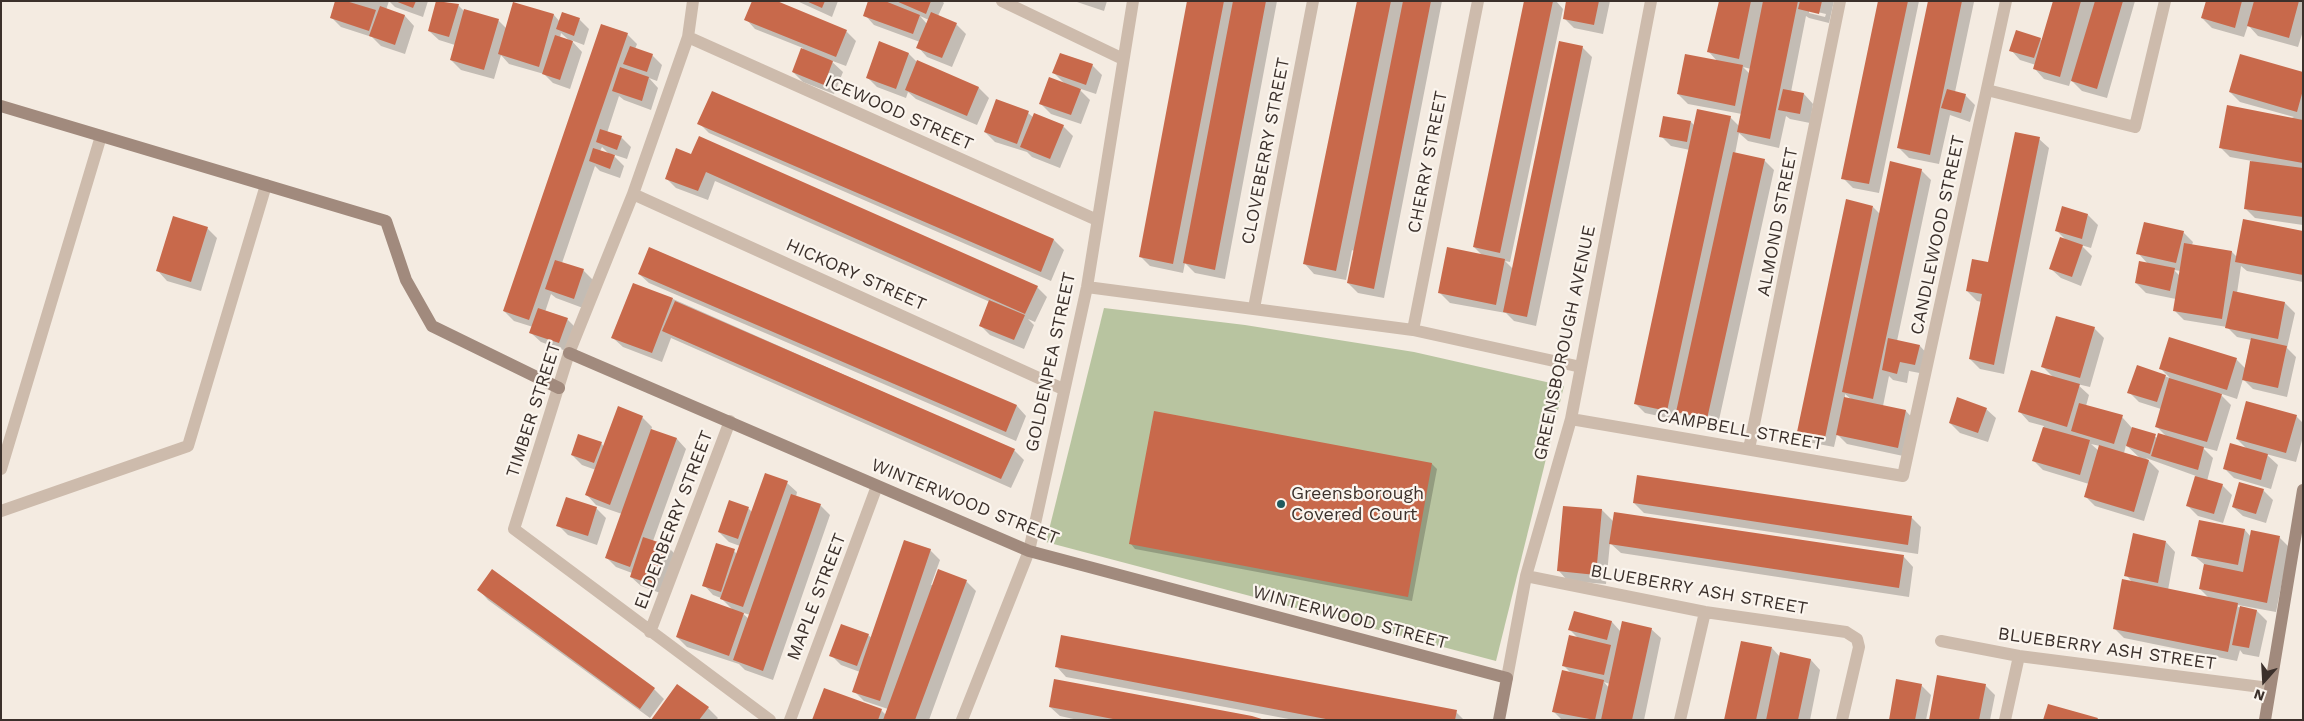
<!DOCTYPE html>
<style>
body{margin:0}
#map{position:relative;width:2304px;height:721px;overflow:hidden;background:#f4ebe1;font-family:"Work Sans",sans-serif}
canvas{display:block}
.frame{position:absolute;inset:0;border:2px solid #3b302b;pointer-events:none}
.north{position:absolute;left:2239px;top:656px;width:50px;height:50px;-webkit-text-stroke:4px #fbf5ee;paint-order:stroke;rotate:199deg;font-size:14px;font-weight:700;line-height:20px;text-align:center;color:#3b302b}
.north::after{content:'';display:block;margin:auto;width:18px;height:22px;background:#3b302b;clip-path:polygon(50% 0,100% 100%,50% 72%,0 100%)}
</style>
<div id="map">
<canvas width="2304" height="721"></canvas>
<div class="frame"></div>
<div class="north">N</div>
</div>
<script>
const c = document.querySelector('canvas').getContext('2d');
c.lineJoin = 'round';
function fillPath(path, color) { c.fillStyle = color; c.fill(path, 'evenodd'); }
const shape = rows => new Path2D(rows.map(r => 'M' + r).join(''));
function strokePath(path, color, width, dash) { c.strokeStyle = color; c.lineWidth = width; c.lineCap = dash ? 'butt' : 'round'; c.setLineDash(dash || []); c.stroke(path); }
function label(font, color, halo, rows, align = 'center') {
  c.font = font + ' "Work Sans",sans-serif'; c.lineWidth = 4.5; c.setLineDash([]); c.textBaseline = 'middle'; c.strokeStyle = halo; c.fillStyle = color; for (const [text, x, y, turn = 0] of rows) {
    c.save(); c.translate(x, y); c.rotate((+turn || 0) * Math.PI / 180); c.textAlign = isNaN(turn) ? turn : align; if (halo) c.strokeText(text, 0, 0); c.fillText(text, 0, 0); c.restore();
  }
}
const green = shape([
 [1104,308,1245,325,1414,352,1564,386,1496,661,1046,542]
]);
const shadow = shape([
 [348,1,389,1,386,10,405,16,414,26,405,54,381,46,372,37,341,27,331,17,350,4],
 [389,1,428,1,423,17,395,7],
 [438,1,458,5,465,12,498,20,507,29,514,4,554,15,560,22,579,19,589,29,584,45,571,40,582,52,570,89,553,83,544,74,509,64,501,55,494,79,461,70,451,60,455,45,439,40,429,31],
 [561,33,570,41,560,38],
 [797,1,838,1,832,17],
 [869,1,942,1,944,3,938,16,956,24,966,34,952,67,927,57,918,47,920,42,874,25,865,15],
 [920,16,929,20,927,24],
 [1074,1,1107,1,1104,11],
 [1189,1,1277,1,1225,279,1195,273,1185,263,1183,273,1150,266,1140,256],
 [1358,1,1442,1,1384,298,1358,293,1348,283,1354,251,1352,250,1346,280,1314,274,1305,264],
 [1526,1,1556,1,1563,9,1510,262,1505,261,1513,269,1582,47,1592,57,1536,326,1514,321,1506,313,1450,303,1440,293,1483,256,1474,247],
 [1568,1,1610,1,1603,34,1574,28,1564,18],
 [1720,1,1834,1,1829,23,1809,18,1806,16,1791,92,1804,94,1813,104,1810,123,1790,119,1786,116,1779,148,1748,141,1739,133,1735,154,1764,160,1774,170,1717,429,1687,422,1679,413,1677,420,1645,413,1635,403,1690,150,1671,146,1661,136,1664,117,1691,122,1695,126,1730,117,1739,126,1742,114,1688,104,1678,94,1718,62,1709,52],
 [1809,10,1826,14,1825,17,1809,13],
 [1743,67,1751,69,1750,74],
 [1880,1,1919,1,1879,193,1853,188,1843,178],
 [1930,1,1974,2,1955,92,1965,95,1975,105,1970,122,1950,115,1939,164,1909,158,1899,148],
 [2054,1,2135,1,2107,98,2082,91,2071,80,2069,86,2044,79,2035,69,2036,65,2020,60,2011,50,2040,39,2043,41],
 [2207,1,2303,1,2303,31,2298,47,2258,36,2248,25,2244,37,2212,28,2202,18],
 [746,19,846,31,856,41,846,66,830,60,843,72,834,94,803,82,793,72,803,48,755,29],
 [627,34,637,44,635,49,652,55,662,65,657,81,649,78,658,88,651,110,624,100,619,96,607,133,621,137,631,147,627,159,612,154,624,166,620,178,600,171,595,166,562,263,583,270,593,280,583,308,556,298,551,294,545,312,567,319,577,329,569,352,541,342,531,333,533,327,514,321,504,311],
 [602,147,609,154,600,151],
 [880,43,909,54,918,63,979,88,989,98,977,125,916,99,908,92,906,98,877,87,867,77],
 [1092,65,1102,75,1096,94,1078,88,1090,100,1081,124,1051,114,1041,104,1065,84,1054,73],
 [2303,74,2303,225,2255,218,2246,209,2252,161,2230,157,2220,147,2294,117,2240,102,2230,92],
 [712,93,1054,240,1064,250,1051,281,709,133,699,123],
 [1028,113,1034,118,1063,126,1073,136,1060,168,1032,157,1027,152,995,142,985,132],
 [2039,139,2049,148,2004,374,1980,369,1970,359,1982,302,1977,301,1967,291,1989,264],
 [677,150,1037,287,1047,297,1035,322,1028,319,1034,325,1024,349,990,335,980,325,990,302,715,181,708,200,676,188,666,178],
 [1921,170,1931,180,1897,341,1920,346,1929,356,1925,374,1909,371,1907,383,1893,380,1889,376,1883,406,1906,411,1915,421,1908,457,1847,444,1837,434,1834,447,1808,442,1798,432,1873,207,1880,214],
 [1845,394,1851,399,1845,398],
 [2088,215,2098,225,2091,248,2081,245,2092,256,2081,286,2061,278,2051,269,2066,240,2056,230],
 [207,228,217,238,201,291,167,281,158,271],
 [2183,232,2193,242,2192,245,2232,252,2237,257,2303,232,2303,282,2247,271,2241,266,2237,293,2285,303,2295,313,2287,348,2296,357,2287,397,2253,389,2243,379,2237,399,2219,393,2231,405,2217,451,2202,447,2213,458,2207,481,2222,485,2232,495,2223,523,2198,516,2188,506,2196,476,2146,458,2159,471,2144,521,2095,506,2085,496,2089,484,2043,470,2033,460,2044,426,2029,422,2020,412,2054,378,2042,366,2094,328,2104,338,2090,387,2077,384,2089,395,2086,406,2122,417,2132,428,2158,438,2167,437,2156,426,2161,409,2139,402,2129,392,2138,367,2170,378,2161,369,2236,359,2245,368,2251,340,2237,337,2227,327,2184,320,2175,311,2176,299,2146,293,2136,283,2148,264,2138,253],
 [2174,270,2181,271,2180,276],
 [2091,444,2100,446,2099,451],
 [2126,445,2140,458,2124,453],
 [650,248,1017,406,1026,416,1016,441,649,283,639,274],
 [673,299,1014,450,1024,460,1011,488,671,338,662,362,623,347,613,338],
 [1986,409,1996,418,1988,442,1960,433,1950,423],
 [2296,416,2303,423,2303,437,2296,462,2266,454,2278,465,2271,489,2234,478,2224,468,2248,450,2237,439],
 [642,417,652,427,651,430,677,439,686,449,653,541,667,546,677,556,663,594,641,586,631,577,632,573,616,567,606,557,622,514,596,505,587,495,596,470,582,465,572,455,601,443,604,447],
 [1432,464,1437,469,1412,601,1135,549,1131,544],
 [787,483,797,492,796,497,820,505,830,515,773,680,745,670,739,664,687,647,677,637,733,610,721,598,713,595,704,585,734,551,737,554,740,546,729,542,719,532,729,502,749,509,752,512],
 [741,612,750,615,749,619],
 [2263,490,2273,500,2266,523,2243,516,2233,507],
 [1634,503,1912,518,1921,527,1918,554,1644,513],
 [1565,507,1602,510,1614,522,1904,557,1913,567,1909,597,1621,553,1610,543,1606,584,1568,581,1559,571],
 [596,508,606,518,597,545,568,535,558,525],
 [2245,530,2251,537,2279,537,2289,547,2276,612,2238,605,2238,607,2257,611,2267,621,2259,657,2243,654,2240,650,2237,661,2124,638,2114,628,2133,583,2126,575,2166,542,2175,552,2168,590,2209,598,2200,589,2205,565,2193,555],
 [930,550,940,560,931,585,966,581,976,591,929,720,813,720,881,710,886,715,888,709,864,701,854,691,860,672,841,665,831,655,868,635,872,638],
 [479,590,654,689,664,699,650,718,488,600],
 [1612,622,1621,632,1651,629,1661,638,1644,720,1562,720,1554,712,1572,674,1564,666,1579,639,1570,630],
 [1604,682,1610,684,1609,688],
 [1772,648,1780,657,1811,660,1820,670,1810,720,1725,720],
 [1057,667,1456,712,1464,720,1294,720,1066,677],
 [1921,685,1931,695,1926,720,1890,720],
 [1985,685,1995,695,1990,720,1930,720],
 [1050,707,1264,720,1078,720,1060,716],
 [708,708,718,718,716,720,653,720]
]);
const building = shape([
 [335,1,346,1,376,10,369,31,330,18],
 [395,1,416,1,413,8],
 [436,1,459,4,449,37,428,31],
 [752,1,777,1,847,30,836,57,744,20],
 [806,1,825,1,822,8],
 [868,1,885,1,920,15,913,34,863,16],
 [896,1,931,1,926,14],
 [1187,1,1224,1,1173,264,1139,257],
 [1233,1,1266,1,1215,270,1183,263],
 [1357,1,1391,1,1336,271,1303,264],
 [1403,1,1431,1,1374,289,1347,283],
 [1524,1,1553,1,1500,253,1473,247],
 [1566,1,1599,1,1594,25,1563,19],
 [1719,1,1751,1,1739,59,1707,52],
 [1763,1,1798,1,1770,139,1737,132],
 [1800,1,1822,1,1819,14,1798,9],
 [1878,1,1908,1,1869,184,1841,179],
 [1928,1,1962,1,1930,155,1897,148],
 [2053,1,2081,1,2060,77,2033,69],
 [2095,1,2123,1,2097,89,2071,81],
 [2206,1,2242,1,2235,28,2201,18],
 [2254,1,2299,1,2289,38,2247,26],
 [513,2,554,14,539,67,498,54],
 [380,6,405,15,395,45,369,36],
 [464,9,499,19,484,70,450,60],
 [562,12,580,18,574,36,556,29],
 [931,12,957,23,942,58,916,48],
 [601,24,628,33,529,320,503,311],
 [2016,30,2041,38,2034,58,2009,51],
 [555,35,573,41,560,80,542,74],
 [879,41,909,53,896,89,866,78],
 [1559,41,1583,46,1527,317,1503,312],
 [630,46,653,54,647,72,623,64],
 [801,48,833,61,824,85,792,72],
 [1060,53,1093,64,1086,85,1052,73],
 [1685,54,1743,65,1735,106,1677,94],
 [2240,54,2303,72,2303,90,2297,112,2229,92],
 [917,60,979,87,967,116,905,90],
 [620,67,649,77,642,101,612,91],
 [1049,77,1081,89,1071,115,1039,104],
 [1783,89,1804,93,1800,114,1778,110],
 [1947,89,1966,94,1961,113,1941,108],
 [712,91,1054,239,1041,272,697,124],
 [996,99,1029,111,1017,144,984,132],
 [2227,105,2303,120,2303,163,2219,148],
 [1697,109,1731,116,1667,411,1634,404],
 [1034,113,1064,125,1050,159,1020,147],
 [1663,116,1691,121,1687,142,1659,137],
 [600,129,622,136,617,150,596,142],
 [2015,132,2040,137,1994,365,1969,359,1982,294,1966,291,1972,259,1988,262],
 [699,136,1038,286,1025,314,706,172,698,191,665,179,676,148,691,154],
 [593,148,615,155,610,169,589,161],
 [1733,152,1765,159,1707,419,1676,412],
 [1890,161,1922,169,1873,399,1842,392],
 [2250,161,2303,168,2303,217,2244,209],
 [1846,199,1873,206,1825,438,1797,432],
 [2062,206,2088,214,2082,239,2055,231],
 [173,216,208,227,191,282,156,271],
 [2243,219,2303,231,2303,275,2235,262],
 [2144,222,2184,231,2176,263,2136,254],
 [2060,237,2083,245,2072,277,2049,269],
 [2184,243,2232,251,2222,319,2173,311],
 [649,247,1017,405,1006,432,638,274],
 [1447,247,1505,259,1496,305,1438,293],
 [555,260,584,269,574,299,545,289],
 [2139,261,2175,268,2170,291,2135,283],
 [633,283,673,298,652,353,611,338],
 [2233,291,2285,302,2278,339,2225,328],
 [989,300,1025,315,1014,340,979,326],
 [675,301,1015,449,1001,479,662,331],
 [538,308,568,318,559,343,529,333],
 [2056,316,2095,327,2080,378,2041,367],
 [2169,337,2237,358,2227,390,2159,369],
 [1888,338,1920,345,1915,365,1900,362,1897,374,1882,370],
 [2251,338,2287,346,2278,388,2242,380],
 [2137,365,2166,375,2157,402,2127,393],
 [2031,370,2080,384,2067,427,2018,412],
 [2169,378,2222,394,2207,442,2155,427],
 [1844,397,1906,410,1898,448,1836,435],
 [1957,397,1987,408,1978,433,1949,423],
 [2246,401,2297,415,2286,453,2236,439],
 [2079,403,2123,415,2114,444,2071,431],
 [618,406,643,416,610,505,585,495],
 [1154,411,1432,463,1408,597,1129,544],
 [2043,427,2090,440,2080,475,2032,461],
 [2132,427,2156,434,2150,454,2126,446],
 [651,429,677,438,630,567,605,558],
 [2158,433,2204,447,2198,470,2151,456],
 [578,434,602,442,594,463,571,455],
 [2230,443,2268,454,2261,480,2223,469],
 [2099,445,2149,460,2134,512,2084,497],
 [765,473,788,481,743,607,720,599],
 [1637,475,1912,516,1908,545,1633,503],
 [2195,476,2223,484,2214,514,2186,506],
 [2239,482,2264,489,2256,514,2232,507],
 [791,494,821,504,763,671,733,660],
 [566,497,597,507,588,536,556,526],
 [729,500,749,507,738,539,718,532],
 [1563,506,1602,509,1596,575,1557,571],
 [1614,512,1904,555,1899,588,1609,544],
 [2199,520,2245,529,2238,565,2191,556],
 [2251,530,2280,536,2267,603,2199,589,2204,564,2243,572],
 [2133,533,2166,541,2158,583,2124,576],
 [643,537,667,545,654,585,630,577],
 [904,540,931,549,880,701,852,692],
 [716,543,735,549,721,592,702,586],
 [492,569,655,688,640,709,477,590],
 [938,569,967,580,915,720,883,720],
 [2122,579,2238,603,2228,652,2113,629],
 [691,594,744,613,729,656,676,637],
 [2240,606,2257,610,2249,648,2232,645],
 [1574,611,1612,621,1607,640,1568,630],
 [1622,621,1652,628,1632,720,1601,720],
 [841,624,869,634,857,666,829,656],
 [1061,635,1457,710,1455,720,1331,720,1055,667],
 [1569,635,1611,645,1604,675,1562,666],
 [1741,641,1772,647,1756,720,1724,720],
 [1780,652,1811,659,1798,720,1766,720],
 [1562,670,1604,680,1595,720,1552,712],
 [1937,675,1986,684,1979,720,1929,720],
 [1054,679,1252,716,1265,720,1118,720,1082,713,1049,707],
 [1896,679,1922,684,1915,720,1889,720],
 [677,684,709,707,699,720,651,720],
 [824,688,882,709,878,720,812,720],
 [2048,704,2098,718,2097,720,2043,720]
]);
const street = shape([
 [693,1,688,37,633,194,569,353,514,529,770,720],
 [1002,1,1123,59],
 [688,37,1097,220],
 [1987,90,2135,127,2165,1],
 [633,194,1063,389],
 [1087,287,1413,330,1581,367],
 [1254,308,1313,1],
 [1413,330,1478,1],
 [1571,419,1903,476,2006,1],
 [1749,449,1840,1],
 [1,469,101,136],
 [1,511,188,446,266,185],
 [1526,576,1705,612,1846,632,1857,639,1859,647,1842,720],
 [650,632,730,421],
 [1941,641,2019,656,2269,688],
 [1507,678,1526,576,1571,419,1651,1],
 [790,720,877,486],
 [962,720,1029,551,1087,287,1133,1],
 [1680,720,1705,612],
 [2005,720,2019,656]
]);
const secondary = shape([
 [1,106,386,221,406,280,432,326,559,388],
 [569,353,1029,551,1507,678,1499,720],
 [2265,720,2303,490]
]);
const markers = [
 [1281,504,5,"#1f5a5e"]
];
const streetNames = [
 ["ICEWOOD STREET",899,113,24],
 ["CLOVEBERRY STREET",1266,151,-79],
 ["CHERRY STREET",1428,162,-79],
 ["ALMOND STREET",1778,222,-79],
 ["CANDLEWOOD STREET",1938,235,-78],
 ["HICKORY STREET",856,275,24],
 ["GREENSBOROUGH AVENUE",1565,343,-78],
 ["GOLDENPEA STREET",1051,362,-78],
 ["TIMBER STREET",534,410,-72],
 ["CAMPBELL STREET",1740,430,10],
 ["WINTERWOOD STREET",965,502,22],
 ["ELDERBERRY STREET",674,520,-69],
 ["BLUEBERRY ASH STREET",1699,590,10],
 ["MAPLE STREET",817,597,-69],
 ["WINTERWOOD STREET",1350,618,15],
 ["BLUEBERRY ASH STREET",2107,649,8]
];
const poiNames = [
 ["Greensborough",1291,494],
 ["Covered Court",1291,515]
];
fillPath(green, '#b8c4a0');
fillPath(shadow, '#0003');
fillPath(building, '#c8694b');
strokePath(street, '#cdbbac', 12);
strokePath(secondary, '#a18a7d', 12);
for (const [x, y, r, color] of markers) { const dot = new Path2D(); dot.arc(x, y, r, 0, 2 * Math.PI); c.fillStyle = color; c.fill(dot); strokePath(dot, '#fbf5ee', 2); }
label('18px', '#3b302b', '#fbf5ee', streetNames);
label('18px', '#3b302b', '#fbf5ee', poiNames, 'left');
</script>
